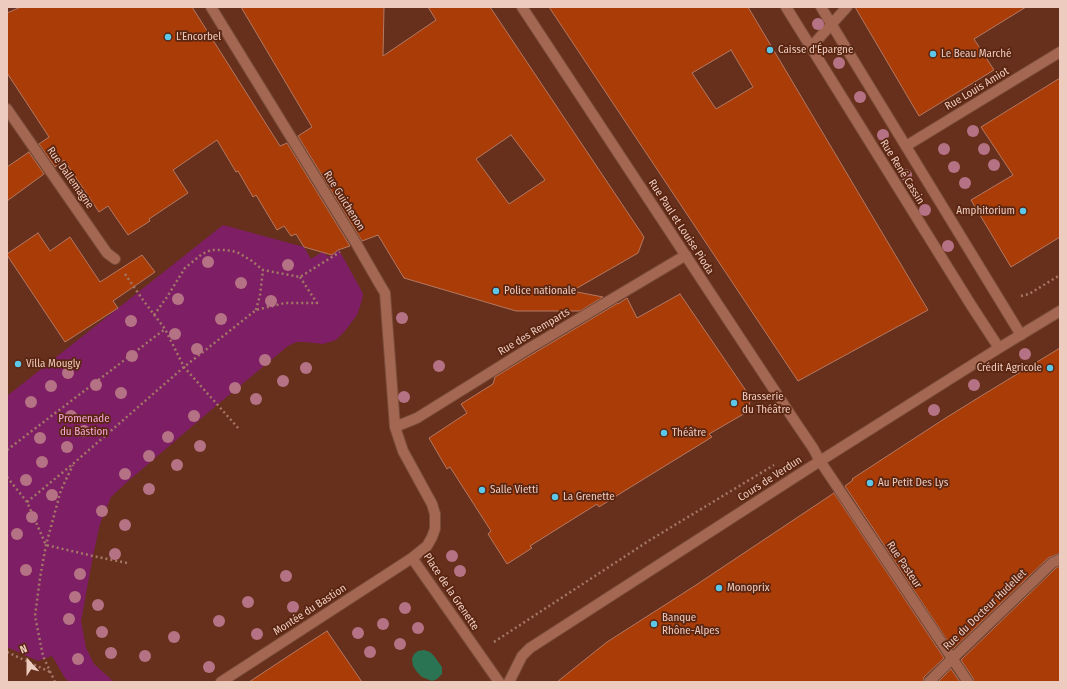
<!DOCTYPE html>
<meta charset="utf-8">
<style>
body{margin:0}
#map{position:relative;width:1067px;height:689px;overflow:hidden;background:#66301c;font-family:"Fira Sans Condensed",sans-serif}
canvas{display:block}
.frame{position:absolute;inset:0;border:8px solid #edcbbf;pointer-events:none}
.north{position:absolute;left:8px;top:641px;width:40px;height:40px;-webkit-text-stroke:3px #5a2511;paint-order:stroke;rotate:339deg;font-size:11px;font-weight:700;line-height:16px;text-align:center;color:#edcbbf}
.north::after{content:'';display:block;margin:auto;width:14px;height:18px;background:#edcbbf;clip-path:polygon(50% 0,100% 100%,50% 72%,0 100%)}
</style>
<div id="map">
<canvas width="1067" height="689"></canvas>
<div class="frame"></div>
<div class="north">N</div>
</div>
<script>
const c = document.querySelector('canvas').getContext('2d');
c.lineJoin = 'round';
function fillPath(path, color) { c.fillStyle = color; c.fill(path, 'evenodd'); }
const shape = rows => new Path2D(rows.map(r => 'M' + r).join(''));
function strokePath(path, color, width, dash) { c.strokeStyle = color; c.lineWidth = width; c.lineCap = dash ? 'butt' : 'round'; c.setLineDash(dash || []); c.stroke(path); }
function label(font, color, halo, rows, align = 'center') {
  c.font = font + ' "Fira Sans Condensed",sans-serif'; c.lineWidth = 3.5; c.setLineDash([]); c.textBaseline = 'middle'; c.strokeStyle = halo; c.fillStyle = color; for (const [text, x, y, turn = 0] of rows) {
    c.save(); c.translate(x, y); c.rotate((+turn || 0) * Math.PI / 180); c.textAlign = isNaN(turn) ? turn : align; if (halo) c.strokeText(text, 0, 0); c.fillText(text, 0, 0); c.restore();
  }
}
const green = shape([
 [223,225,304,247,311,259,322,252,324,252,328,257,339,250,359,286,363,294,362,300,357,315,345,331,336,340,323,344,305,342,297,342,288,346,217,405,126,483,111,497,100,524,93,556,81,621,86,648,94,664,114,682,69,682,65,678,52,656,38,661,7,647,7,396]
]);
const water = shape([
 [424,650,430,652,434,656,442,667,442,674,437,679,432,681,422,677,417,672,413,666,412,659,414,654,418,651]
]);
const building = shape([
 [21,7,192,7,280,146,287,143,350,246,338,250,332,255,304,247,296,234,291,236,284,226,277,230,256,195,253,197,238,171,236,172,217,140,173,170,188,193,149,219,150,221,128,235,108,206,99,212,64,160,55,167,39,144,49,137,7,73,7,13,21,7],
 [241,7,384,7,383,56,436,20,428,7,490,7,644,237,638,253,572,291,603,297,580,311,516,311,404,278,378,235,362,241,298,136,312,127,241,7],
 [511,135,545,180,509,204,476,159,511,135],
 [549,7,748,7,928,310,798,381,549,7],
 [731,50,753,87,716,109,692,73,731,50],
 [855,7,1026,7,974,39,994,70,919,116,855,7],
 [1060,78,1060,237,1011,267,971,200,1013,175,981,127,1060,78],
 [29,152,44,174,7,201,7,167,29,152],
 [38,233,50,251,70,237,100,282,142,255,155,272,113,301,118,308,65,342,7,255,7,254,38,233],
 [680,294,751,398,747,412,709,434,712,437,621,493,599,507,597,504,530,546,532,548,507,564,488,534,491,531,450,467,447,469,429,438,467,413,461,404,493,384,495,377,531,355,618,303,618,304,627,298,637,318,680,294],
 [1060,348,1060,553,1048,558,953,649,845,486,853,480,852,479,944,419,986,393,1060,348],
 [834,493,944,658,924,677,923,682,557,682,607,642,693,587,834,493],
 [1060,566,1060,682,974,682,973,678,961,660,1056,568,1060,566],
 [327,631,362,682,249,682,296,651,327,631],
 [951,669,960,682,938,682,951,669]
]);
const path = shape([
 [125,274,143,300,165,329,184,367,239,429],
 [1021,296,1029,294,1060,275],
 [256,310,260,295,263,270],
 [154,315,167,297,185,268,202,254,211,250,226,250,237,252,252,261,263,270,300,277,340,252],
 [7,450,165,329],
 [7,477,27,502,46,545,93,556,127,563],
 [27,502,74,463,184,367,256,310,285,303,317,303,300,277],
 [494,642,650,540,774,465],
 [7,652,50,672],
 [55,682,43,656,35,616,40,578,46,545,61,490,73,465]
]);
const service = shape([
 [821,7,1021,335],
 [811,47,847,7]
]);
const pedestrian = shape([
 [906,146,1060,52],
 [820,461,968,682]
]);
const minor = shape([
 [211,7,356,243,379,283,385,293,395,427,403,451,432,504,435,514,435,529,432,537,427,546,412,558,221,682],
 [522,7,794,420,813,448,820,461],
 [786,7,971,305,999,348],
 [7,109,107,253,115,259],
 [395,427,417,418,528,349,686,255],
 [412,558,499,682],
 [509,682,522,656,530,648,820,461,999,348,1060,311],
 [929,682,952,659,1052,563,1060,559]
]);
const trees = [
 [818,24],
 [839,63],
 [860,97],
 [973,131],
 [883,135],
 [944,149],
 [984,149],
 [994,165],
 [954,167],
 [906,175],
 [965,183],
 [925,210],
 [948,246],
 [208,262],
 [288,265],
 [241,283],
 [178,299],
 [271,301],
 [402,318],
 [221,319],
 [131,321],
 [175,334],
 [197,349],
 [1025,354],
 [132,356],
 [265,360],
 [439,366],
 [306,368],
 [68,373],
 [283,381],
 [96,385],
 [974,385],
 [51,386],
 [235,388],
 [121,393],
 [404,397],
 [256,399],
 [31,402],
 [934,410],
 [71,416],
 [194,416],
 [84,431],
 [168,437],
 [40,438],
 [200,446],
 [67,447],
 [149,456],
 [42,462],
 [177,465],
 [125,474],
 [26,480],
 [149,489],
 [52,495],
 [102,511],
 [32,517],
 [125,525],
 [17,534],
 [115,554],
 [452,556],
 [26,570],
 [460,571],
 [80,574],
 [286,576],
 [75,597],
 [248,602],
 [98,605],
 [293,607],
 [405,608],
 [69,619],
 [219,621],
 [383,624],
 [418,628],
 [102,632],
 [358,633],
 [257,634],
 [174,637],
 [400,644],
 [370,652],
 [111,653],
 [145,656],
 [78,659],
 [209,667]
];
const markers = [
 [168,37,4,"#5cc7e8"],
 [770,50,4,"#5cc7e8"],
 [933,54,4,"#5cc7e8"],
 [1023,211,4,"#5cc7e8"],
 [496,291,4,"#5cc7e8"],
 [18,364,4,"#5cc7e8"],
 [1050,368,4,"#5cc7e8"],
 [734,403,4,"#5cc7e8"],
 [664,433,4,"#5cc7e8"],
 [870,483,4,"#5cc7e8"],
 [482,490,4,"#5cc7e8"],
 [555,497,4,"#5cc7e8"],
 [719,588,4,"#5cc7e8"],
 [654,624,4,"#5cc7e8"]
];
const poiNames = [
 ["L'Encorbel",176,37],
 ["Caisse d'Épargne",778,50],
 ["Le Beau Marché",941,54],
 ["Amphitorium",1015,211,"right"],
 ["Police nationale",504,291],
 ["Villa Mougly",26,364],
 ["Crédit Agricole",1042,368,"right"],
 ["Brasserie",742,397],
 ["du Théâtre",742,410],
 ["Théâtre",672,433],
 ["Au Petit Des Lys",878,483],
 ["Salle Vietti",490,490],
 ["La Grenette",563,497],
 ["Monoprix",727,588],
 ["Banque",662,618],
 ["Rhône-Alpes",662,631]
];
const streetNames = [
 ["Rue Louis Amiot",977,89,-31],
 ["Rue René Cassin",902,172,58],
 ["Rue Dallemagne",70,178,55],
 ["Rue Guichenon",344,201,58],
 ["Rue Paul et Louise Pioda",681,227,57],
 ["Rue des Remparts",534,332,-31],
 ["Cours de Verdun",770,479,-33],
 ["Rue Pasteur",904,565,56],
 ["Place de la Grenette",451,592,56],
 ["Montée du Bastion",310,610,-33],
 ["Rue du Docteur Hudellet",985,610,-44]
];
const parkNames = [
 ["Promenade",84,419],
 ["du Bastion",84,432]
];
fillPath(green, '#7e1f65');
fillPath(water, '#2a7453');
fillPath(building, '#a93c07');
strokePath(building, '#b57862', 1);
strokePath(service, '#7a4c3a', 12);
strokePath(pedestrian, '#7a4c3a', 12);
strokePath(minor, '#7a4c3a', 12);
strokePath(path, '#a47766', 2.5, [2, 3]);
strokePath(service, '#a46852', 10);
strokePath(pedestrian, '#a46852', 10);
strokePath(minor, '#a46852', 10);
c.fillStyle = '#b57284';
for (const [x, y] of trees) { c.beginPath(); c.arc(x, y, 6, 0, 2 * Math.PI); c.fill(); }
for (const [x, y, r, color] of markers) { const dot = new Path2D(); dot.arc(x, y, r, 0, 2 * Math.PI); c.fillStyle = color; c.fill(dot); strokePath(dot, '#5a2511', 1.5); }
label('11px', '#edcbbf', '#5a2511', poiNames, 'left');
label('11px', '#edcbbf', '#5a2511', streetNames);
label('11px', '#f5a8da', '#5a2511', parkNames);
</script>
